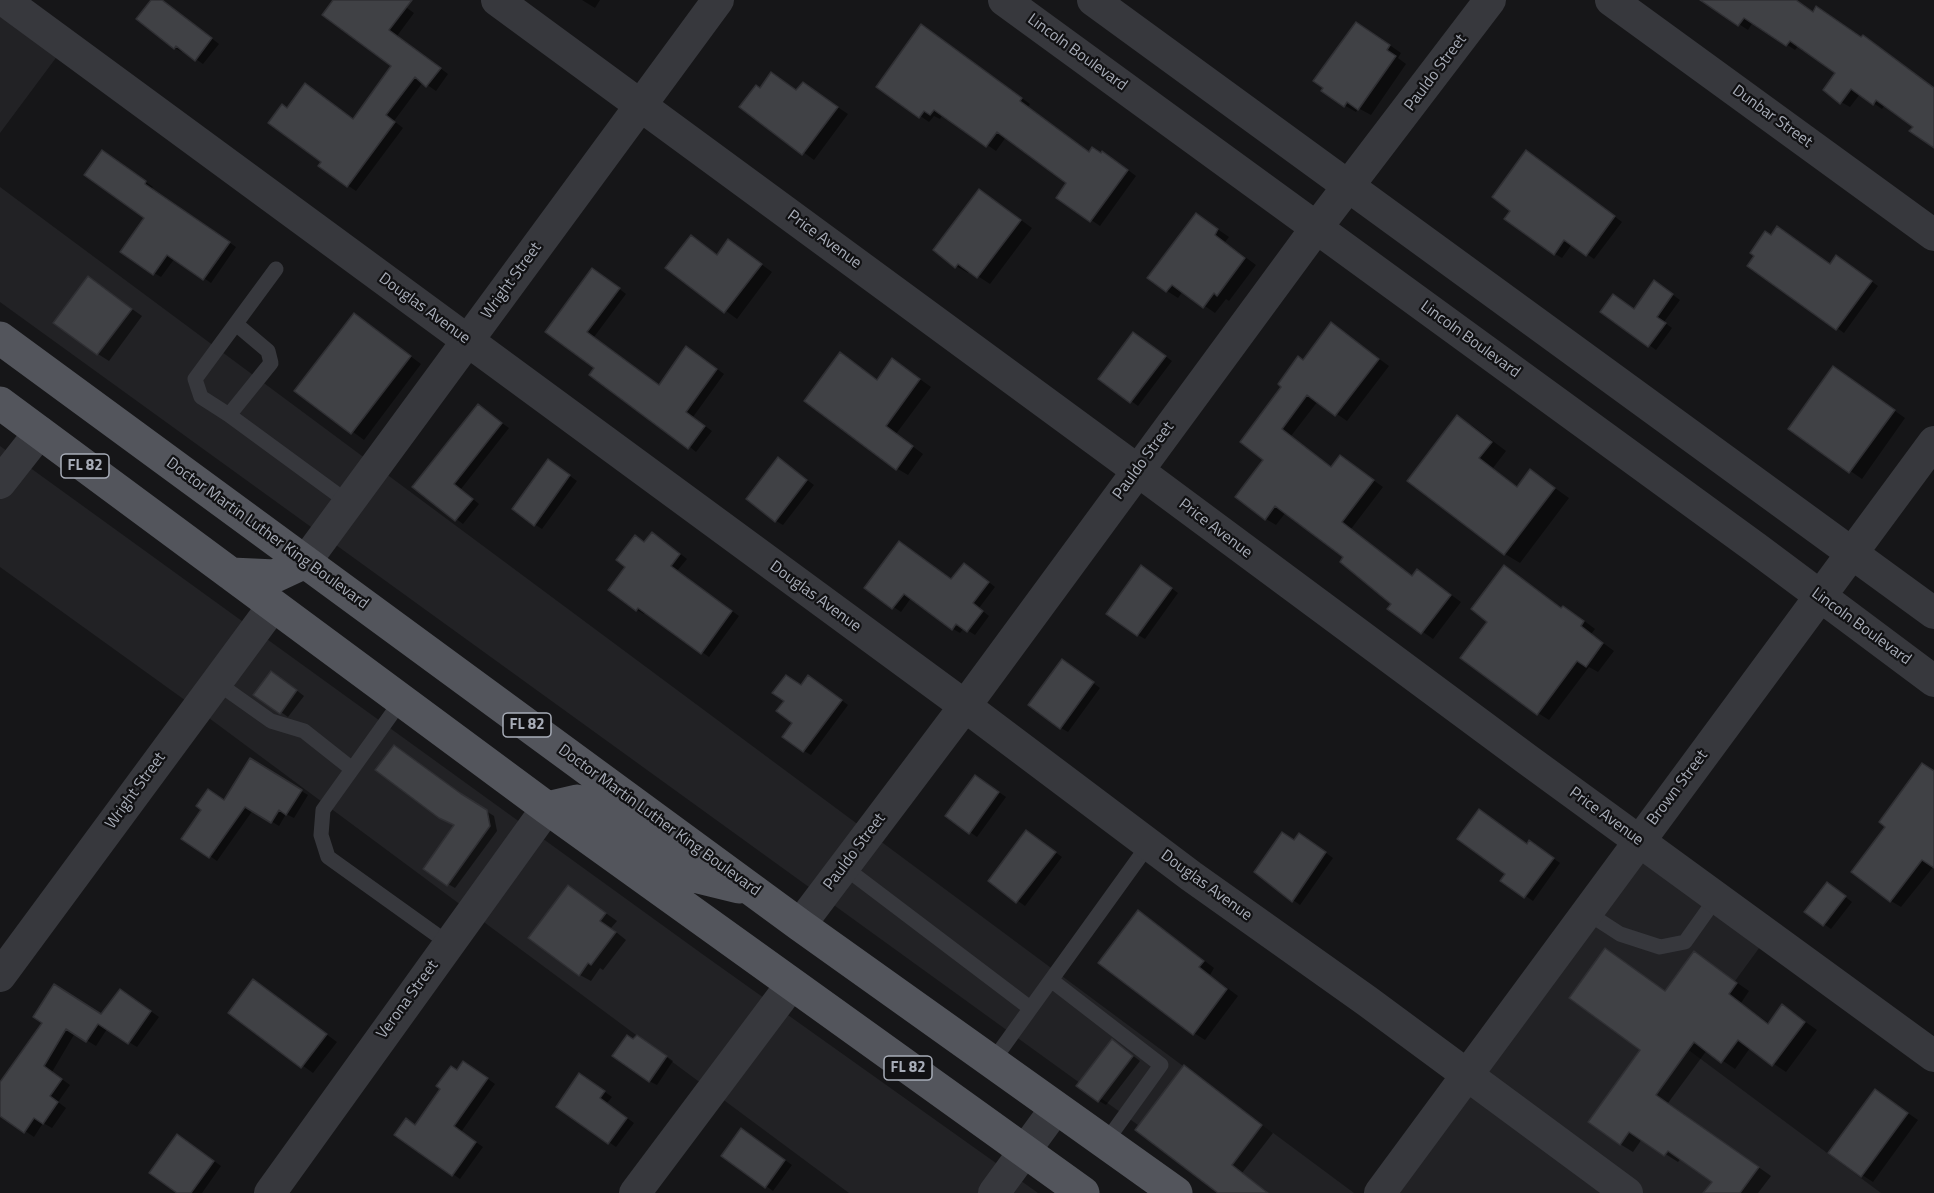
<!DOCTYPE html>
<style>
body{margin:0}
canvas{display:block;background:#161618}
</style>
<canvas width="1934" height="1193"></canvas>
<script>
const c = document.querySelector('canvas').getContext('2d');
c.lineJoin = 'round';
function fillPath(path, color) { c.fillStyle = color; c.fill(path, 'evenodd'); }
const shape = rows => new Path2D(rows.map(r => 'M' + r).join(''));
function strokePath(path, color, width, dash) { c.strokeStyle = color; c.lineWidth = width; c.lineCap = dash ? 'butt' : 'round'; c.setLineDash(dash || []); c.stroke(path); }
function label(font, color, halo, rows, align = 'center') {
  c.font = font + ' "Titillium Web",sans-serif'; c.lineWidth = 4.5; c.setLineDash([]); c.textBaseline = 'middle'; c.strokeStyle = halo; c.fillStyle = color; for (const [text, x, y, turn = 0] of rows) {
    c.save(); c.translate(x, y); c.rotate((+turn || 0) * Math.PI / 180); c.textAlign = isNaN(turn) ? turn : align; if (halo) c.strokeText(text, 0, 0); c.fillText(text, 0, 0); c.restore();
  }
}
const built = shape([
 [0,0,64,47,0,133],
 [0,187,1354,1193,1232,1193,0,302],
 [0,446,705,956,1038,1193,849,1193,182,698,0,567],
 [1632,842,1765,940,1686,1048,1881,1193,1367,1193]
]);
const shadow = shape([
 [153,0,162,0,219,44,203,64,183,50,182,52,175,48],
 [335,0,396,0,414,13,397,36,448,74,436,91,423,82,394,121,403,128,356,191,347,185,323,162,288,109,354,120,393,66],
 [582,0,600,0,595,8],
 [1710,0,1795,0,1934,88,1934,146,1915,126,1885,105,1882,109,1860,94,1850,107,1841,102,1837,72,1799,45,1795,50,1753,22,1748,30,1714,8],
 [1368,30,1401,53,1398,58,1406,64,1371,115,1358,108,1356,112,1344,105],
 [930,31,1030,104,1028,107,1090,153,1112,158,1136,176,1100,226,1058,197,1068,183,1006,137,996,151,943,114,940,119,934,116,929,122,878,87],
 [772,74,798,91,803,84,848,114,814,160,742,107,760,90],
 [110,156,153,187,151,189,236,247,211,283,175,258,161,277,154,273,146,217],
 [1534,156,1622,222,1594,259,1572,244,1562,258,1555,254,1513,211],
 [980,190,1032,228,990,284,970,271,968,273,956,266],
 [1197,215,1229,237,1225,242,1256,265,1229,301,1226,299,1215,313,1183,291,1178,298,1167,291],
 [691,237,718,255,729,241,772,272,737,319,667,268],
 [1756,256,1831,265,1844,261,1878,286,1844,333,1837,328],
 [600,274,626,294,594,337,660,386,694,352,724,374,693,417,712,431,696,452,596,368,547,332],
 [88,278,142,316,109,361,98,354],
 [1662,287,1680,300,1664,322,1672,328,1656,350,1649,345,1635,310],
 [354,314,421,364,364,440,296,390],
 [1331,324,1389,366,1347,421,1318,401,1291,436,1332,468,1341,457,1383,487,1351,529,1413,577,1418,571,1461,602,1433,639,1389,608,1393,603,1346,557,1286,512,1276,525,1266,519,1265,459,1303,361],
 [1141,338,1172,361,1138,406,1100,378],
 [841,354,878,380,893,360,931,387,896,434,923,454,908,475,896,468],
 [1834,368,1905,418,1862,479,1790,429],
 [478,406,509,428,461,489,479,504,463,524,414,487],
 [1457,417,1473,426,1506,451,1493,468,1518,487,1531,471,1569,498,1520,563,1505,554],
 [779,459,814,485,783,525,776,521],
 [556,466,577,481,542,529,534,524],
 [660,538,687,559,677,571,739,616,709,657,646,612,644,614,637,610,628,567,646,544],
 [1505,567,1563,609,1575,614,1595,629,1591,634,1614,651,1598,672,1589,667,1549,720,1538,713,1489,621],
 [972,569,995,587,979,608,989,616,975,635,964,628,960,633,953,629,911,598,901,612,866,588,952,581],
 [1148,571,1178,593,1145,639,1138,635],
 [1069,665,1100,688,1068,732,1061,728],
 [279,677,304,696,288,717,281,712],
 [816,681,848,705,811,755,804,751,802,686],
 [250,760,308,795,294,818,286,814,279,826,253,810,217,861,184,838,225,801],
 [1934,772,1934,866,1901,907,1891,901],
 [983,781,1006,797,977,837,970,832],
 [467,799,494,816,497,831,455,888,448,884,456,825],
 [1027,832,1062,857,1025,906,990,881],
 [1307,839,1333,858,1300,905,1293,900,1294,841],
 [1528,845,1537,847,1560,863,1533,901,1502,880],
 [569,887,617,921,611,928,626,940,603,970,600,968,591,981,580,975],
 [1835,889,1852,902,1831,929,1807,912],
 [1150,919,1214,968,1210,975,1238,996,1205,1040,1194,1033],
 [1606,950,1666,992,1694,953,1749,991,1741,1003,1770,1024,1783,1006,1817,1030,1786,1072,1750,1048,1735,1069,1707,1050,1668,1103,1771,1176,1758,1193,1705,1193,1714,1182,1681,1158,1678,1162,1642,1139,1633,1152,1620,1144,1643,1049],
 [254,981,337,1042,313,1073,230,1013],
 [129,996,159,1017,137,1047,107,1029,96,1046,75,1033,52,1072,70,1085,58,1102,66,1108,52,1128,43,1123,34,1137,0,1114,0,1095,44,1022,102,1016],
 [645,1041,673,1061,657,1085,649,1081],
 [1119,1045,1140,1061,1106,1105,1099,1101],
 [471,1067,495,1084,461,1132,483,1147,460,1179,396,1134,416,1126,457,1071],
 [1195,1074,1273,1133,1242,1173,1265,1190,1263,1193,1220,1193],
 [587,1079,612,1097,607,1103,634,1123,616,1147,558,1107],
 [1886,1098,1918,1120,1873,1182,1862,1175],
 [749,1134,792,1165,773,1191,766,1186],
 [185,1140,221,1166,202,1193,179,1193]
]);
const building = shape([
 [151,0,162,0,212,38,195,61,176,46,174,49,136,19,151,0],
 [333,0,412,0,389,30,441,68,426,87,415,77,386,115,395,122,347,187,318,166,321,162,268,123,282,104,287,108,305,83,353,119,391,66,322,15,333,0],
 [1700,0,1796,0,1813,12,1816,6,1861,37,1863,35,1934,88,1934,148,1909,131,1913,127,1876,100,1873,105,1851,89,1840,104,1823,90,1835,73,1790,41,1786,46,1744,18,1738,26,1700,0],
 [1356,22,1390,45,1387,50,1396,56,1358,110,1347,102,1344,107,1321,91,1323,88,1313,81,1356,22],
 [921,24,1022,98,1020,101,1089,152,1092,147,1101,153,1102,151,1128,170,1090,222,1056,198,1066,183,997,132,986,147,934,110,930,115,924,111,919,118,876,87,921,24],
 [771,72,796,90,803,82,838,107,802,155,739,107,756,85,760,88,771,72],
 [102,150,146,181,145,184,230,242,203,280,167,255,153,275,120,252,144,218,84,175,102,150],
 [1526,150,1615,216,1586,256,1564,240,1554,255,1504,219,1510,211,1492,197,1526,150],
 [979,189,1021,220,977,278,958,264,955,268,933,250,979,189],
 [1196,213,1218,229,1215,235,1245,258,1217,296,1214,293,1203,308,1172,285,1166,292,1147,278,1196,213],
 [1777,226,1830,264,1836,255,1872,281,1836,330,1747,266,1754,256,1750,253,1765,231,1771,235,1777,226],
 [691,235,717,255,728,239,762,264,724,313,665,268,691,235],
 [592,268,620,288,587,332,659,385,686,346,717,369,686,412,705,426,688,449,589,375,594,368,545,332,592,268],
 [88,276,132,309,97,355,53,323,88,276],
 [1654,280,1673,294,1657,317,1666,323,1648,347,1600,312,1613,294,1634,309,1654,280],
 [354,313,411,356,351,434,294,391,354,313],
 [1331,322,1379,359,1335,416,1307,395,1282,429,1331,467,1340,455,1374,480,1342,522,1412,576,1417,569,1451,595,1421,634,1387,609,1391,604,1340,562,1343,557,1275,506,1265,520,1235,497,1263,460,1240,442,1281,387,1278,384,1298,356,1303,360,1331,322],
 [1133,332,1166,356,1130,403,1098,379,1133,332],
 [840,352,877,380,892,358,920,379,886,426,913,446,896,470,804,401,840,352],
 [1833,366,1895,410,1849,473,1788,429,1833,366],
 [478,404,502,423,454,484,473,499,455,521,412,487,478,404],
 [1457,415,1492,442,1479,458,1517,487,1530,469,1555,488,1504,555,1407,481,1457,415],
 [778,457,807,480,775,522,746,499,778,457],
 [548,459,570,475,534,526,512,509,548,459],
 [652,532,680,554,671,566,732,611,701,654,638,608,636,611,608,590,625,567,616,560,635,535,644,542,652,532],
 [899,541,951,579,964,563,989,582,973,603,983,611,967,632,956,624,952,630,904,594,892,609,864,588,899,541],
 [1141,565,1172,588,1137,636,1106,614,1141,565],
 [1504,565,1561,608,1563,606,1584,621,1581,626,1603,643,1586,667,1577,661,1537,715,1460,658,1487,622,1471,609,1504,565],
 [1062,659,1094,682,1060,729,1028,705,1062,659],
 [271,671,297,690,280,714,253,695,271,671],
 [786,675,801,685,808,675,842,700,803,752,782,737,792,723,776,711,784,701,772,693,786,675],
 [394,745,460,793,487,810,490,826,447,886,423,869,454,825,439,818,375,770,394,745],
 [250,758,302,790,286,815,279,810,271,823,245,807,209,858,181,839,201,810,196,806,208,789,224,800,250,758],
 [1922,763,1934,771,1934,868,1922,860,1890,902,1851,872,1885,827,1879,822,1922,763],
 [975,775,999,792,969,834,945,816,975,775],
 [1479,809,1527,844,1529,840,1554,858,1524,898,1500,881,1505,874,1457,839,1479,809],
 [1026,830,1056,852,1016,903,988,881,1026,830],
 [1282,832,1294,840,1299,833,1326,852,1292,902,1254,872,1282,832],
 [1827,882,1846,896,1823,926,1804,912,1827,882],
 [568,885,606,913,600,921,616,932,591,965,588,963,579,976,528,938,568,885],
 [1138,910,1204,961,1199,967,1227,989,1193,1035,1098,963,1138,910],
 [1605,948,1665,991,1694,951,1737,983,1729,994,1768,1024,1782,1004,1805,1022,1772,1066,1738,1040,1721,1063,1694,1042,1656,1095,1759,1167,1740,1193,1703,1193,1712,1182,1668,1151,1664,1156,1629,1132,1620,1145,1588,1122,1640,1050,1569,998,1605,948],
 [253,979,327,1034,301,1068,228,1013,253,979],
 [54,984,101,1014,120,989,151,1011,128,1044,98,1024,86,1042,66,1029,44,1066,62,1079,50,1096,58,1102,43,1124,34,1118,24,1133,0,1116,0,1082,42,1023,33,1017,54,984],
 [627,1035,633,1039,637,1035,667,1056,649,1082,612,1056,627,1035],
 [1112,1039,1133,1056,1098,1102,1076,1086,1112,1039],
 [463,1061,488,1078,454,1126,476,1142,452,1176,394,1135,406,1118,415,1125,440,1089,436,1086,451,1066,457,1070,463,1061],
 [1184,1065,1262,1125,1232,1165,1268,1193,1218,1193,1135,1130,1184,1065],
 [579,1073,605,1091,600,1098,627,1118,608,1144,556,1107,579,1073],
 [1875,1089,1908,1113,1861,1177,1828,1153,1875,1089],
 [741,1128,785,1160,765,1188,721,1156,741,1128],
 [177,1134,214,1161,191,1193,177,1193,149,1173,177,1134]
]);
const lane = shape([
 [276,269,195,379,201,397,229,415,349,503],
 [229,415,271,363,268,351,236,324],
 [216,682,271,721,304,731,352,769],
 [401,701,323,810,321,835,328,857,448,943],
 [844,867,1030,1008],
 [1586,912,1620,934,1660,947,1685,942,1717,897],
 [1051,980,1161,1065,1105,1143],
 [992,1062,1149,844]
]);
const street = shape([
 [4,0,965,706,1191,876,1367,1001,1627,1193],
 [497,0,1137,470,1528,760,1934,1056],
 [1004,0,1756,548,1934,681],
 [1093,0,1934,613],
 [1611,0,1934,235],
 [0,483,40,432],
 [305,562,718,0],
 [800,925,965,706,1317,227,1490,0],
 [0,976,273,606],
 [270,1193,547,808],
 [635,1193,791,985],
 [994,1193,1056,1108],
 [1380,1193,1934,442]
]);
const primary = shape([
 [0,338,800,925,1176,1193],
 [0,403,547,808,1083,1193],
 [231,574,275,576,305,562],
 [547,808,577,801,690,875,739,887]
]);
const shields = [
 [85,466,48],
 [527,725,48],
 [908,1068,48]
];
const shieldNames = [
 ["FL 82",85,466],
 ["FL 82",527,725],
 ["FL 82",908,1068]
];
const streetNames = [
 ["Lincoln Boulevard",1077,53,36],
 ["Pauldo Street",1436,73,-53],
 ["Dunbar Street",1772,117,36],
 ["Price Avenue",824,240,36],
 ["Wright Street",512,281,-54],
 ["Douglas Avenue",424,309,36],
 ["Lincoln Boulevard",1470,340,36],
 ["Pauldo Street",1144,461,-54],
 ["Price Avenue",1215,529,37],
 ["Doctor Martin Luther King Boulevard",267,534,36],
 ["Douglas Avenue",815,597,36],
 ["Lincoln Boulevard",1861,627,36],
 ["Brown Street",1678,788,-53],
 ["Wright Street",136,791,-54],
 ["Price Avenue",1606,817,36],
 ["Doctor Martin Luther King Boulevard",659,821,36],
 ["Pauldo Street",855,852,-53],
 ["Douglas Avenue",1206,886,36],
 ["Verona Street",408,1000,-54]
];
fillPath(built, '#222225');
fillPath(shadow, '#0007');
fillPath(building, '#404145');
strokePath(building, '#303034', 1.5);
strokePath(lane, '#37383d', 15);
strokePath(street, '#37383d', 32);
strokePath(primary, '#53555c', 33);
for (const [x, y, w] of shields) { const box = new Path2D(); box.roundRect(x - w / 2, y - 12, w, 24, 4.5); c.fillStyle = '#111113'; c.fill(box); strokePath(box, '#a8adb8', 1.5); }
label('bold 15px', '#a8adb8', null, shieldNames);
label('16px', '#a8adb8', '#111113', streetNames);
</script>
